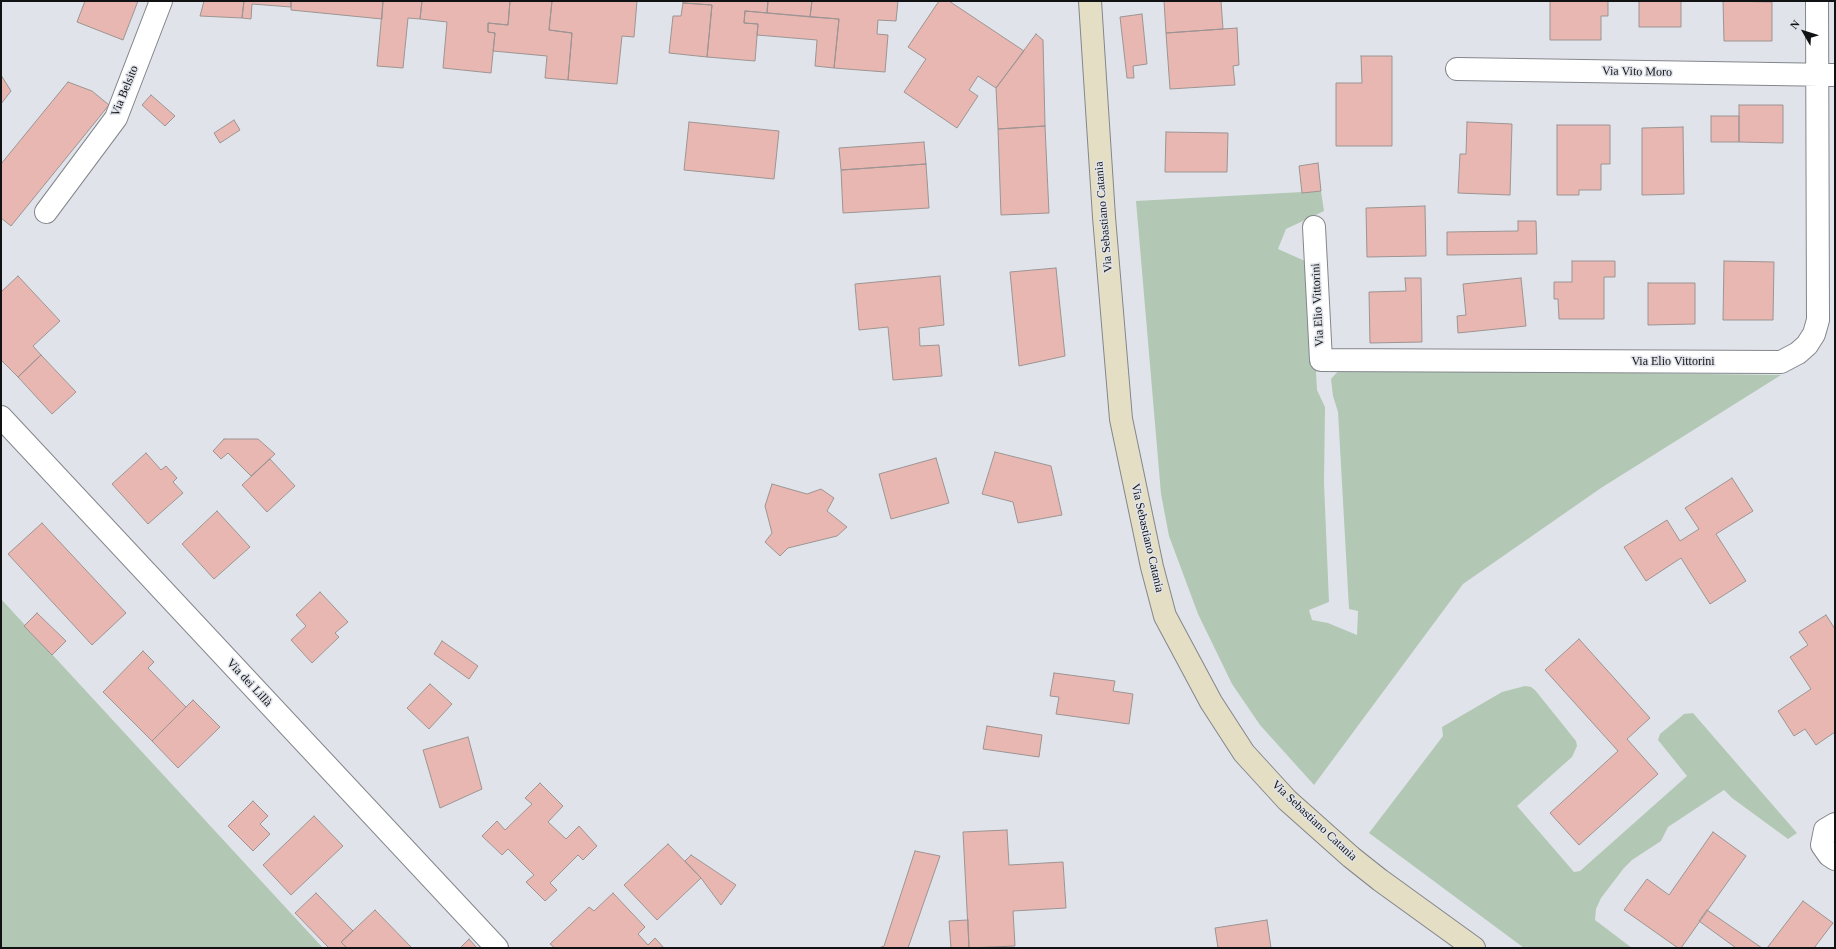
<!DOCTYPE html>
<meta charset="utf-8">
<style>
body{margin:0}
#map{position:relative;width:1836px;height:949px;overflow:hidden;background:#e0e4ea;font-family:Georgia,serif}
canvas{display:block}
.frame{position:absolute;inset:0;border:2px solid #111214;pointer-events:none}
.north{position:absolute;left:1784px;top:12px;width:40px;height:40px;-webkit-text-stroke:3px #e0e4ea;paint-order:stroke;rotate:309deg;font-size:11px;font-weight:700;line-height:16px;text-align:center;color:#111214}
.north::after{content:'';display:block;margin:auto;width:14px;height:18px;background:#111214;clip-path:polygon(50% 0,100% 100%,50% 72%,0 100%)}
</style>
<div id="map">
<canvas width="1836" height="949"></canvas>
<div class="frame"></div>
<div class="north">N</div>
</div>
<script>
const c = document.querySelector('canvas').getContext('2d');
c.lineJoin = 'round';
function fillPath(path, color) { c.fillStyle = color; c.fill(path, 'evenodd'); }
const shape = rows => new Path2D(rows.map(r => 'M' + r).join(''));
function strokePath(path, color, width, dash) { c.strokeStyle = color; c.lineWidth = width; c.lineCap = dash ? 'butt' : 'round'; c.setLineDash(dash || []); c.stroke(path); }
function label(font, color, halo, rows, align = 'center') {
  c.font = font + ' Georgia,serif'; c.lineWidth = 3; c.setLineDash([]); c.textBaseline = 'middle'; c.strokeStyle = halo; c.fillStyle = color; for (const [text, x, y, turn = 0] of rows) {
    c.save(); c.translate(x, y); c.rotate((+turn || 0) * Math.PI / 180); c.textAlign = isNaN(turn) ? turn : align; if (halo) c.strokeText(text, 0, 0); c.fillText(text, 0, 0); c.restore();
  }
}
const green = shape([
 [1321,191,1324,211,1286,229,1278,249,1305,261,1315,352,1317,390,1325,407,1324,483,1329,602,1309,610,1312,620,1328,623,1357,635,1358,611,1349,609,1338,412,1333,396,1331,379,1340,369,1781,375,1601,488,1463,584,1314,785,1260,725,1232,684,1198,614,1169,536,1161,494,1136,201],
 [1,599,323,948,1,948],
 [1525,686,1531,687,1535,690,1576,741,1577,746,1572,757,1517,806,1574,872,1580,871,1687,776,1658,740,1660,734,1684,714,1693,713,1797,833,1788,839,1732,798,1724,790,1668,827,1661,841,1632,860,1624,868,1601,898,1596,909,1595,920,1632,948,1524,948,1369,833,1443,736,1442,727,1502,692]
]);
const building = shape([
 [85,1,138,1,123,40,77,22,85,1],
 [204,1,244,1,242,18,200,16,204,1],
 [244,1,291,1,291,7,252,4,251,19,242,18,244,1],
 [291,1,383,1,382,19,291,10,291,1],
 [383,1,422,1,420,19,408,18,403,68,377,66,383,1],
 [422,1,510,1,508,25,488,23,488,32,495,33,491,73,443,68,447,22,420,19,422,1],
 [510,1,552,1,549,30,572,33,568,80,545,78,547,56,493,51,495,33,488,32,488,23,508,25,510,1],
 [552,1,637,1,634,37,622,36,617,84,568,80,572,33,549,30,552,1],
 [683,1,768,1,767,13,745,11,744,23,758,24,755,61,707,57,712,5,683,3,683,1],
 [768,1,812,1,810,17,767,13,768,1],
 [812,1,898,1,896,21,878,20,877,34,888,35,885,72,834,68,839,19,810,17,812,1],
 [939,1,949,1,1024,51,996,88,978,76,969,90,978,96,957,128,904,92,926,59,908,47,939,1],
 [1164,1,1221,1,1223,29,1166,33,1164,1],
 [1550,1,1608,1,1608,16,1601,16,1601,40,1550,40,1550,1],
 [1639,1,1681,1,1681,27,1639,27,1639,1],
 [1723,1,1772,2,1772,41,1724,41,1723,1],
 [683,3,712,5,707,57,669,53,673,16,681,16,683,3],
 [745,11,839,19,834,68,815,66,817,40,757,35,758,24,744,23,745,11],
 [1142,14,1147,64,1133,66,1134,78,1127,78,1120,17,1142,14],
 [1237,28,1239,65,1233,66,1235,85,1170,89,1166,33,1237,28],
 [1036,34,1043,40,1045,126,998,129,996,88,1036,34],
 [1361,56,1392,56,1392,146,1336,146,1336,83,1362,83,1361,56],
 [1,75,11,91,1,104,1,75],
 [68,82,92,91,109,105,11,226,1,218,1,164,68,82],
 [151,95,175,116,165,126,142,105,151,95],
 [1739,105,1783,105,1783,143,1739,142,1739,105],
 [1711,116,1739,116,1739,142,1711,142,1711,116],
 [234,120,240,130,220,143,214,133,234,120],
 [689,122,779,131,774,179,684,170,689,122],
 [1467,122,1512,124,1510,195,1458,193,1460,154,1466,154,1467,122],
 [1557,125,1610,125,1610,164,1601,164,1601,190,1579,190,1579,195,1557,195,1557,125],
 [1045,126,1049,213,1001,215,998,129,1045,126],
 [1683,127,1684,194,1642,195,1642,128,1683,127],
 [1166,132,1228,133,1227,172,1165,172,1166,132],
 [924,142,926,164,841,170,839,148,924,142],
 [1318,163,1321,191,1302,193,1299,166,1318,163],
 [926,164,929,208,843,213,841,170,926,164],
 [1425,206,1426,256,1367,257,1366,208,1425,206],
 [1518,221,1536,221,1537,254,1447,255,1447,232,1518,231,1518,221],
 [1572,261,1615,261,1615,277,1604,277,1604,319,1559,319,1558,299,1554,299,1554,282,1572,282,1572,261],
 [1724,261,1774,262,1773,320,1723,320,1724,261],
 [1056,268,1065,356,1019,366,1010,272,1056,268],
 [18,276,60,321,33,346,41,355,18,377,1,360,1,292,18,276],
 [940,276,944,325,919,328,920,346,939,345,942,376,893,380,888,327,859,330,855,284,940,276],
 [1405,278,1421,278,1422,342,1370,343,1369,292,1406,291,1405,278],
 [1521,278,1526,326,1458,333,1457,316,1466,315,1463,284,1521,278],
 [1648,283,1695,283,1695,324,1648,325,1648,283],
 [41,355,76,392,52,414,18,377,41,355],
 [224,439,258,439,275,454,251,476,228,453,221,459,213,451,224,439],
 [995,452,1051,466,1062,515,1018,523,1013,502,982,494,995,452],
 [146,453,161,470,166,466,177,478,173,482,183,493,148,524,112,484,146,453],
 [936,458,949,503,891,519,879,474,936,458],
 [270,459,295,486,267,512,242,485,270,459],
 [1732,478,1753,511,1716,534,1746,581,1710,604,1681,558,1646,581,1624,547,1667,520,1680,541,1699,529,1685,508,1732,478],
 [772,484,807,494,821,489,834,498,827,511,847,527,837,536,788,548,780,556,765,542,772,533,765,506,772,484],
 [217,511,250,547,214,579,182,544,217,511],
 [42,523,126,613,92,645,8,554,42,523],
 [320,592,348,622,335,633,339,637,312,663,291,640,306,626,296,615,320,592],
 [37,613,66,641,52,655,24,626,37,613],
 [1826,615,1835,629,1835,732,1816,745,1805,729,1794,736,1778,711,1811,689,1790,657,1808,645,1799,632,1826,615],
 [1579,639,1650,718,1627,739,1658,774,1579,845,1550,813,1618,751,1545,670,1579,639],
 [442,641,478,666,469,679,434,654,442,641],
 [143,651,154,662,148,668,186,707,152,741,103,692,143,651],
 [1054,673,1115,681,1113,691,1133,694,1129,724,1056,714,1059,697,1050,696,1054,673],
 [430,684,452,704,429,729,407,708,430,684],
 [193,700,220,727,178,768,152,741,193,700],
 [987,726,1042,735,1039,757,983,749,987,726],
 [468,737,482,789,440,808,423,750,468,737],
 [540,783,563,806,548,822,566,839,579,826,597,846,583,860,578,855,550,883,557,890,545,901,526,882,534,875,508,849,502,855,482,836,497,821,505,830,532,804,525,798,540,783],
 [253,801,268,816,260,824,270,834,253,851,228,826,253,801],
 [314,816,343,846,291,895,263,865,314,816],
 [1007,830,1009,865,1063,862,1066,908,1013,911,1015,946,969,948,963,832,1007,830],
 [1713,832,1746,856,1681,948,1678,948,1624,910,1647,879,1669,895,1713,832],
 [668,844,701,878,657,920,624,885,668,844],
 [915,851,940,856,908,948,879,948,884,946,915,851],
 [691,855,736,885,721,905,701,878,685,861,691,855],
 [316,893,353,931,341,942,347,948,329,948,295,913,316,893],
 [613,893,645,927,638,934,648,945,655,938,664,948,555,948,550,944,589,907,594,911,613,893],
 [1803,901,1833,923,1814,948,1767,948,1803,901],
 [375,910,412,948,347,948,341,942,375,910],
 [1707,910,1762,948,1736,948,1699,921,1707,910],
 [968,920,969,948,951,948,949,921,968,920],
 [1267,920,1271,948,1218,948,1215,928,1267,920],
 [469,939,477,948,460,948,469,939]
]);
const minor = shape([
 [1457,69,1835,75],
 [46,212,116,118,161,1],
 [1314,227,1321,360,1781,362,1798,353,1807,345,1814,334,1818,320,1817,1],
 [1,417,497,948],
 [1835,824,1825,830,1822,845,1829,855,1835,859]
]);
const secondary = shape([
 [1090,1,1104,217,1121,419,1152,567,1165,616,1211,702,1244,753,1287,800,1351,857,1380,880,1474,948]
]);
const streetNames = [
 ["Via Vito Moro",1637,72,1],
 ["Via Belsito",125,91,-68],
 ["Via Sebastiano Catania",1104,217,-95],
 ["Via Elio Vittorini",1318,305,-93],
 ["Via Elio Vittorini",1673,362],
 ["Via Sebastiano Catania",1147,538,77],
 ["Via dei Lillà",249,683,47],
 ["Via Sebastiano Catania",1314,821,43]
];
fillPath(green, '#b2c8b4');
fillPath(building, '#e8b7b1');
strokePath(building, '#9c9493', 1);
strokePath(minor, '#83868b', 24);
strokePath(secondary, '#83868b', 24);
strokePath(minor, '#fff', 22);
strokePath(secondary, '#e4dec5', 22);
label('12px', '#111214', '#e0e4ea', streetNames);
</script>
